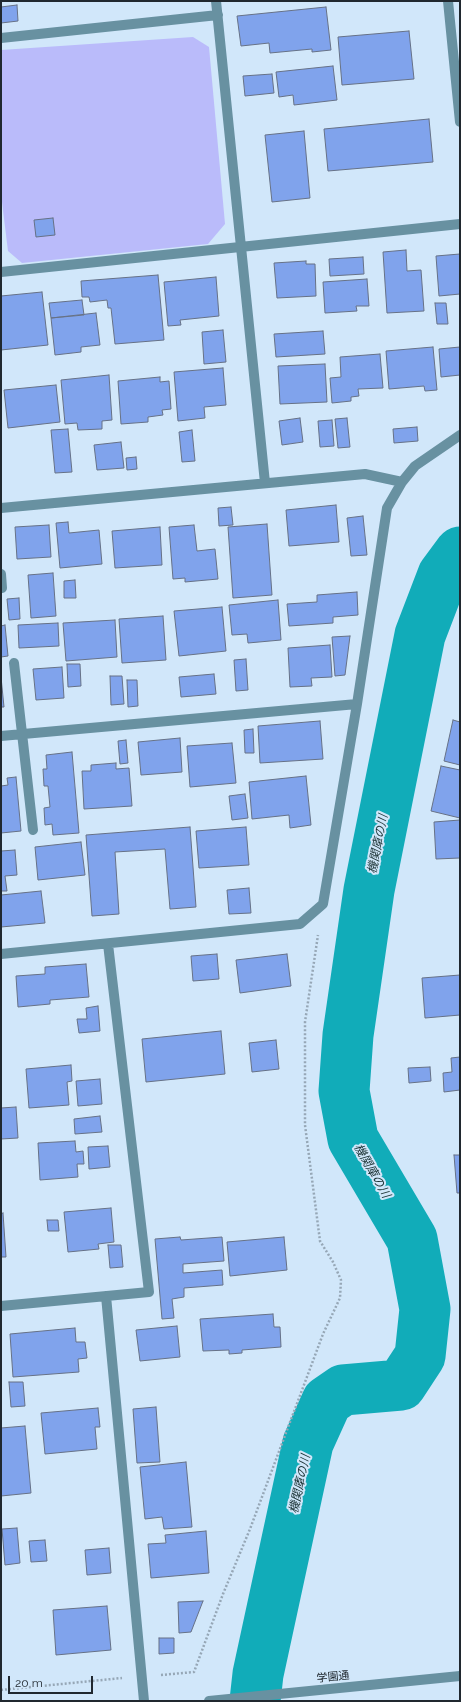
<!DOCTYPE html>
<meta charset="utf-8">
<style>
body{margin:0}
#map{position:relative;width:461px;height:1702px;overflow:hidden;background:#d1e7fa;font-family:Raleway,sans-serif}
canvas{display:block}
.frame{position:absolute;inset:0;border:2px solid #20282f;pointer-events:none}
.scale{position:absolute;left:8px;top:1676px;width:85px;height:18px;box-sizing:border-box;border:2px solid #20282f;border-top:0;padding-left:5px;font-size:12px;line-height:14px;white-space:nowrap;color:#20282f;-webkit-text-stroke:3px #d1e7fa;paint-order:stroke}
</style>
<div id="map">
<canvas width="461" height="1702"></canvas>
<div class="frame"></div>
<div class="scale">20 m</div>
</div>
<script>
const c = document.querySelector('canvas').getContext('2d');
c.lineJoin = 'round';
function fillPath(path, color) { c.fillStyle = color; c.fill(path, 'evenodd'); }
const shape = rows => new Path2D(rows.map(r => 'M' + r).join(''));
function strokePath(path, color, width, dash) { c.strokeStyle = color; c.lineWidth = width; c.lineCap = dash ? 'butt' : 'round'; c.setLineDash(dash || []); c.stroke(path); }
function label(font, color, halo, rows, align = 'center') {
  c.font = font + ' Raleway,"Noto Sans JP",sans-serif'; c.lineWidth = 4; c.setLineDash([]); c.textBaseline = 'middle'; c.strokeStyle = halo; c.fillStyle = color; for (const [text, x, y, turn = 0] of rows) {
    c.save(); c.translate(x, y); c.rotate((+turn || 0) * Math.PI / 180); c.textAlign = isNaN(turn) ? turn : align; if (halo) c.strokeText(text, 0, 0); c.fillText(text, 0, 0); c.restore();
  }
}
const green = shape([
 [193,37,209,47,225,224,208,244,22,263,8,251,1,194,1,50]
]);
const river = shape([
 [255,1701,258,1674,308,1443,327,1401,343,1390,401,1385,420,1356,425,1309,412,1239,353,1139,344,1091,348,1035,369,890,420,635,443,575,460,552]
]);
const building = shape([
 [17,5,18,21,1,23,1,7,17,5],
 [326,7,331,50,312,52,312,49,270,53,269,43,241,46,237,16,326,7],
 [409,31,414,79,342,85,338,37,409,31],
 [333,66,337,100,294,105,293,95,279,97,276,72,333,66],
 [272,74,274,93,245,96,243,76,272,74],
 [429,119,433,162,328,171,324,129,429,119],
 [304,131,310,198,272,202,265,135,304,131],
 [53,218,55,235,36,237,34,220,53,218],
 [406,250,407,271,421,270,424,311,387,313,383,252,406,250],
 [460,254,460,294,439,296,436,256,460,254],
 [363,257,364,274,330,276,329,259,363,257],
 [306,261,306,264,315,264,316,296,277,298,274,263,306,261],
 [158,275,164,340,115,344,111,308,108,308,107,300,90,302,89,297,82,297,81,281,158,275],
 [216,277,219,316,180,320,181,325,168,326,164,282,216,277],
 [367,279,369,306,356,306,357,311,325,313,323,282,367,279],
 [42,292,48,345,1,350,1,296,42,292],
 [82,300,84,315,51,318,49,303,82,300],
 [435,303,446,303,448,324,437,324,435,303],
 [96,313,100,345,81,347,81,352,55,355,51,318,96,313],
 [223,330,226,362,204,364,202,332,223,330],
 [323,331,325,354,276,357,274,334,323,331],
 [433,347,437,390,425,391,424,386,389,389,386,351,433,347],
 [460,347,460,375,441,377,439,349,460,347],
 [380,354,383,388,358,389,359,396,351,397,351,401,332,403,330,378,341,377,340,357,380,354],
 [325,364,327,402,280,404,278,366,325,364],
 [223,368,226,405,204,407,205,418,178,421,174,372,223,368],
 [109,375,112,420,102,421,102,429,78,430,77,423,65,424,61,380,109,375],
 [160,377,160,382,169,381,171,409,162,410,163,415,148,417,148,422,121,424,118,381,160,377],
 [56,385,60,422,8,428,4,390,56,385],
 [300,418,303,442,282,445,279,421,300,418],
 [347,418,350,447,338,448,335,419,347,418],
 [332,420,334,446,320,447,318,421,332,420],
 [417,427,418,441,394,443,393,429,417,427],
 [68,429,72,472,55,473,51,430,68,429],
 [192,430,195,461,182,462,179,432,192,430],
 [121,442,124,468,97,470,94,445,121,442],
 [136,457,137,469,127,470,126,458,136,457],
 [336,505,339,542,289,546,286,510,336,505],
 [231,507,233,525,219,526,218,508,231,507],
 [363,516,367,555,351,556,347,518,363,516],
 [68,522,69,533,99,530,102,564,60,568,56,523,68,522],
 [267,524,272,595,233,598,228,527,267,524],
 [49,525,51,557,17,559,15,527,49,525],
 [194,525,197,551,215,549,218,579,185,582,185,578,173,579,169,527,194,525],
 [160,527,162,565,115,568,112,531,160,527],
 [53,573,56,616,31,618,28,575,53,573],
 [75,580,76,598,64,598,64,581,75,580],
 [357,592,358,615,333,617,333,623,289,626,287,604,317,602,317,595,357,592],
 [19,598,20,619,9,620,7,599,19,598],
 [278,600,281,640,248,643,247,634,232,635,229,605,278,600],
 [222,607,226,651,179,656,174,611,222,607],
 [163,616,166,660,122,663,119,619,163,616],
 [115,620,117,657,66,661,63,623,115,620],
 [58,623,59,646,19,648,18,625,58,623],
 [5,625,8,656,1,657,1,626,5,625],
 [350,636,345,675,335,676,332,637,350,636],
 [330,645,332,677,311,678,312,686,290,687,288,648,330,645],
 [246,659,248,690,236,691,234,660,246,659],
 [67,664,80,664,81,686,68,687,67,664],
 [62,667,64,698,36,700,33,669,62,667],
 [214,674,216,694,181,697,179,677,214,674],
 [110,676,122,676,124,704,111,705,110,676],
 [1,677,4,707,1,707,1,677],
 [127,680,137,680,138,706,128,707,127,680],
 [453,720,460,722,460,765,444,761,453,720],
 [320,721,323,759,260,763,258,726,320,721],
 [253,729,254,753,245,753,244,730,253,729],
 [180,738,182,772,141,775,138,742,180,738],
 [126,740,128,763,120,764,118,741,126,740],
 [232,743,236,783,190,787,187,746,232,743],
 [72,752,79,833,53,835,52,824,45,825,44,808,50,807,48,786,44,786,43,769,47,769,46,755,72,752],
 [116,763,116,769,129,768,132,806,84,809,82,771,91,771,91,765,116,763],
 [441,766,460,770,460,818,431,811,441,766],
 [306,776,311,825,290,828,289,815,252,819,249,782,306,776],
 [16,777,21,831,1,833,1,786,8,785,7,778,16,777],
 [245,794,248,818,232,820,229,796,245,794],
 [460,820,460,858,436,859,434,822,460,820],
 [190,827,196,907,170,909,165,849,115,852,119,914,92,916,86,835,190,827],
 [246,827,249,865,199,868,196,831,246,827],
 [81,842,85,875,38,880,35,847,81,842],
 [15,850,17,875,5,876,7,891,1,891,1,851,15,850],
 [249,888,251,913,229,914,227,890,249,888],
 [41,891,45,923,1,927,1,895,41,891],
 [217,954,219,979,193,981,191,956,217,954],
 [287,954,291,986,240,993,236,960,287,954],
 [86,964,89,997,50,1000,50,1004,18,1007,16,976,45,974,45,967,86,964],
 [460,975,460,1015,425,1018,422,978,460,975],
 [98,1006,100,1031,79,1033,77,1019,87,1019,86,1008,98,1006],
 [221,1031,225,1074,146,1082,142,1039,221,1031],
 [276,1040,279,1069,252,1072,249,1043,276,1040],
 [460,1057,460,1090,444,1092,443,1073,452,1072,451,1058,460,1057],
 [71,1065,72,1081,67,1082,69,1105,29,1108,26,1069,71,1065],
 [430,1067,431,1081,409,1083,408,1068,430,1067],
 [100,1079,102,1104,78,1106,76,1081,100,1079],
 [16,1107,18,1138,1,1139,1,1108,16,1107],
 [100,1116,102,1132,75,1134,74,1119,100,1116],
 [75,1141,76,1152,83,1151,84,1164,77,1164,78,1177,40,1180,38,1143,75,1141],
 [108,1146,110,1167,89,1169,88,1147,108,1146],
 [454,1155,460,1155,460,1193,457,1193,454,1155],
 [111,1208,114,1242,98,1244,99,1249,68,1252,64,1212,111,1208],
 [3,1213,6,1257,1,1257,1,1214,3,1213],
 [47,1220,58,1220,59,1231,48,1231,47,1220],
 [180,1237,181,1240,222,1237,224,1261,183,1264,183,1273,222,1270,223,1285,184,1288,184,1297,172,1299,174,1318,162,1319,155,1239,180,1237],
 [284,1237,287,1270,230,1276,227,1242,284,1237],
 [108,1245,121,1245,123,1267,110,1268,108,1245],
 [273,1314,274,1327,280,1327,281,1347,242,1350,242,1353,229,1354,229,1350,203,1351,200,1319,273,1314],
 [177,1326,180,1357,140,1361,136,1330,177,1326],
 [75,1328,76,1342,85,1342,87,1358,78,1359,79,1372,13,1377,10,1334,75,1328],
 [9,1382,23,1382,25,1406,11,1407,9,1382],
 [156,1407,160,1462,137,1463,133,1409,156,1407],
 [98,1408,100,1427,95,1427,97,1449,45,1454,41,1413,98,1408],
 [25,1426,31,1493,1,1496,1,1428,25,1426],
 [186,1462,192,1527,164,1529,162,1517,145,1519,140,1467,186,1462],
 [17,1528,20,1563,5,1565,2,1529,17,1528],
 [206,1531,209,1573,151,1578,148,1544,166,1543,165,1535,206,1531],
 [45,1540,47,1561,31,1562,29,1541,45,1540],
 [109,1548,111,1573,87,1575,85,1550,109,1548],
 [203,1601,191,1632,179,1633,178,1602,203,1601],
 [107,1606,111,1650,56,1655,53,1610,107,1606],
 [159,1638,174,1638,174,1653,159,1654,159,1638]
]);
const path = shape([
 [161,1675,194,1672,223,1594,250,1529,323,1334,340,1298,341,1280,333,1262,320,1241,305,1125,305,1022,318,935],
 [1,1690,122,1678]
]);
const minor = shape([
 [216,1,265,483],
 [448,1,460,122],
 [1,38,218,15],
 [1,272,460,224],
 [1,508,365,474,402,482],
 [1,574,2,588],
 [14,663,33,830],
 [1,736,357,704],
 [1,954,300,924,323,904,357,704,387,508,402,482,415,466,460,435],
 [106,1296,144,1701],
 [1,1306,149,1292,108,944],
 [209,1701,460,1676]
]);
const streetNames = [
 ["学園通",333,1677,-6]
];
const waterNames = [
 ["機関庫の川",378,844,-79],
 ["機関庫の川",372,1171,60],
 ["機関庫の川",300,1484,-78]
];
fillPath(green, '#babbfa');
strokePath(river, '#11acb9', 51);
fillPath(building, '#80a3ec');
strokePath(building, '#667186', 1);
strokePath(path, '#96a7b6', 2.5, [2, 2]);
strokePath(minor, '#6891a1', 10);
label('11px', '#20282f', '#d1e7fa', streetNames);
label('italic 12px', '#1b3234', '#d1e7fa', waterNames);
</script>
